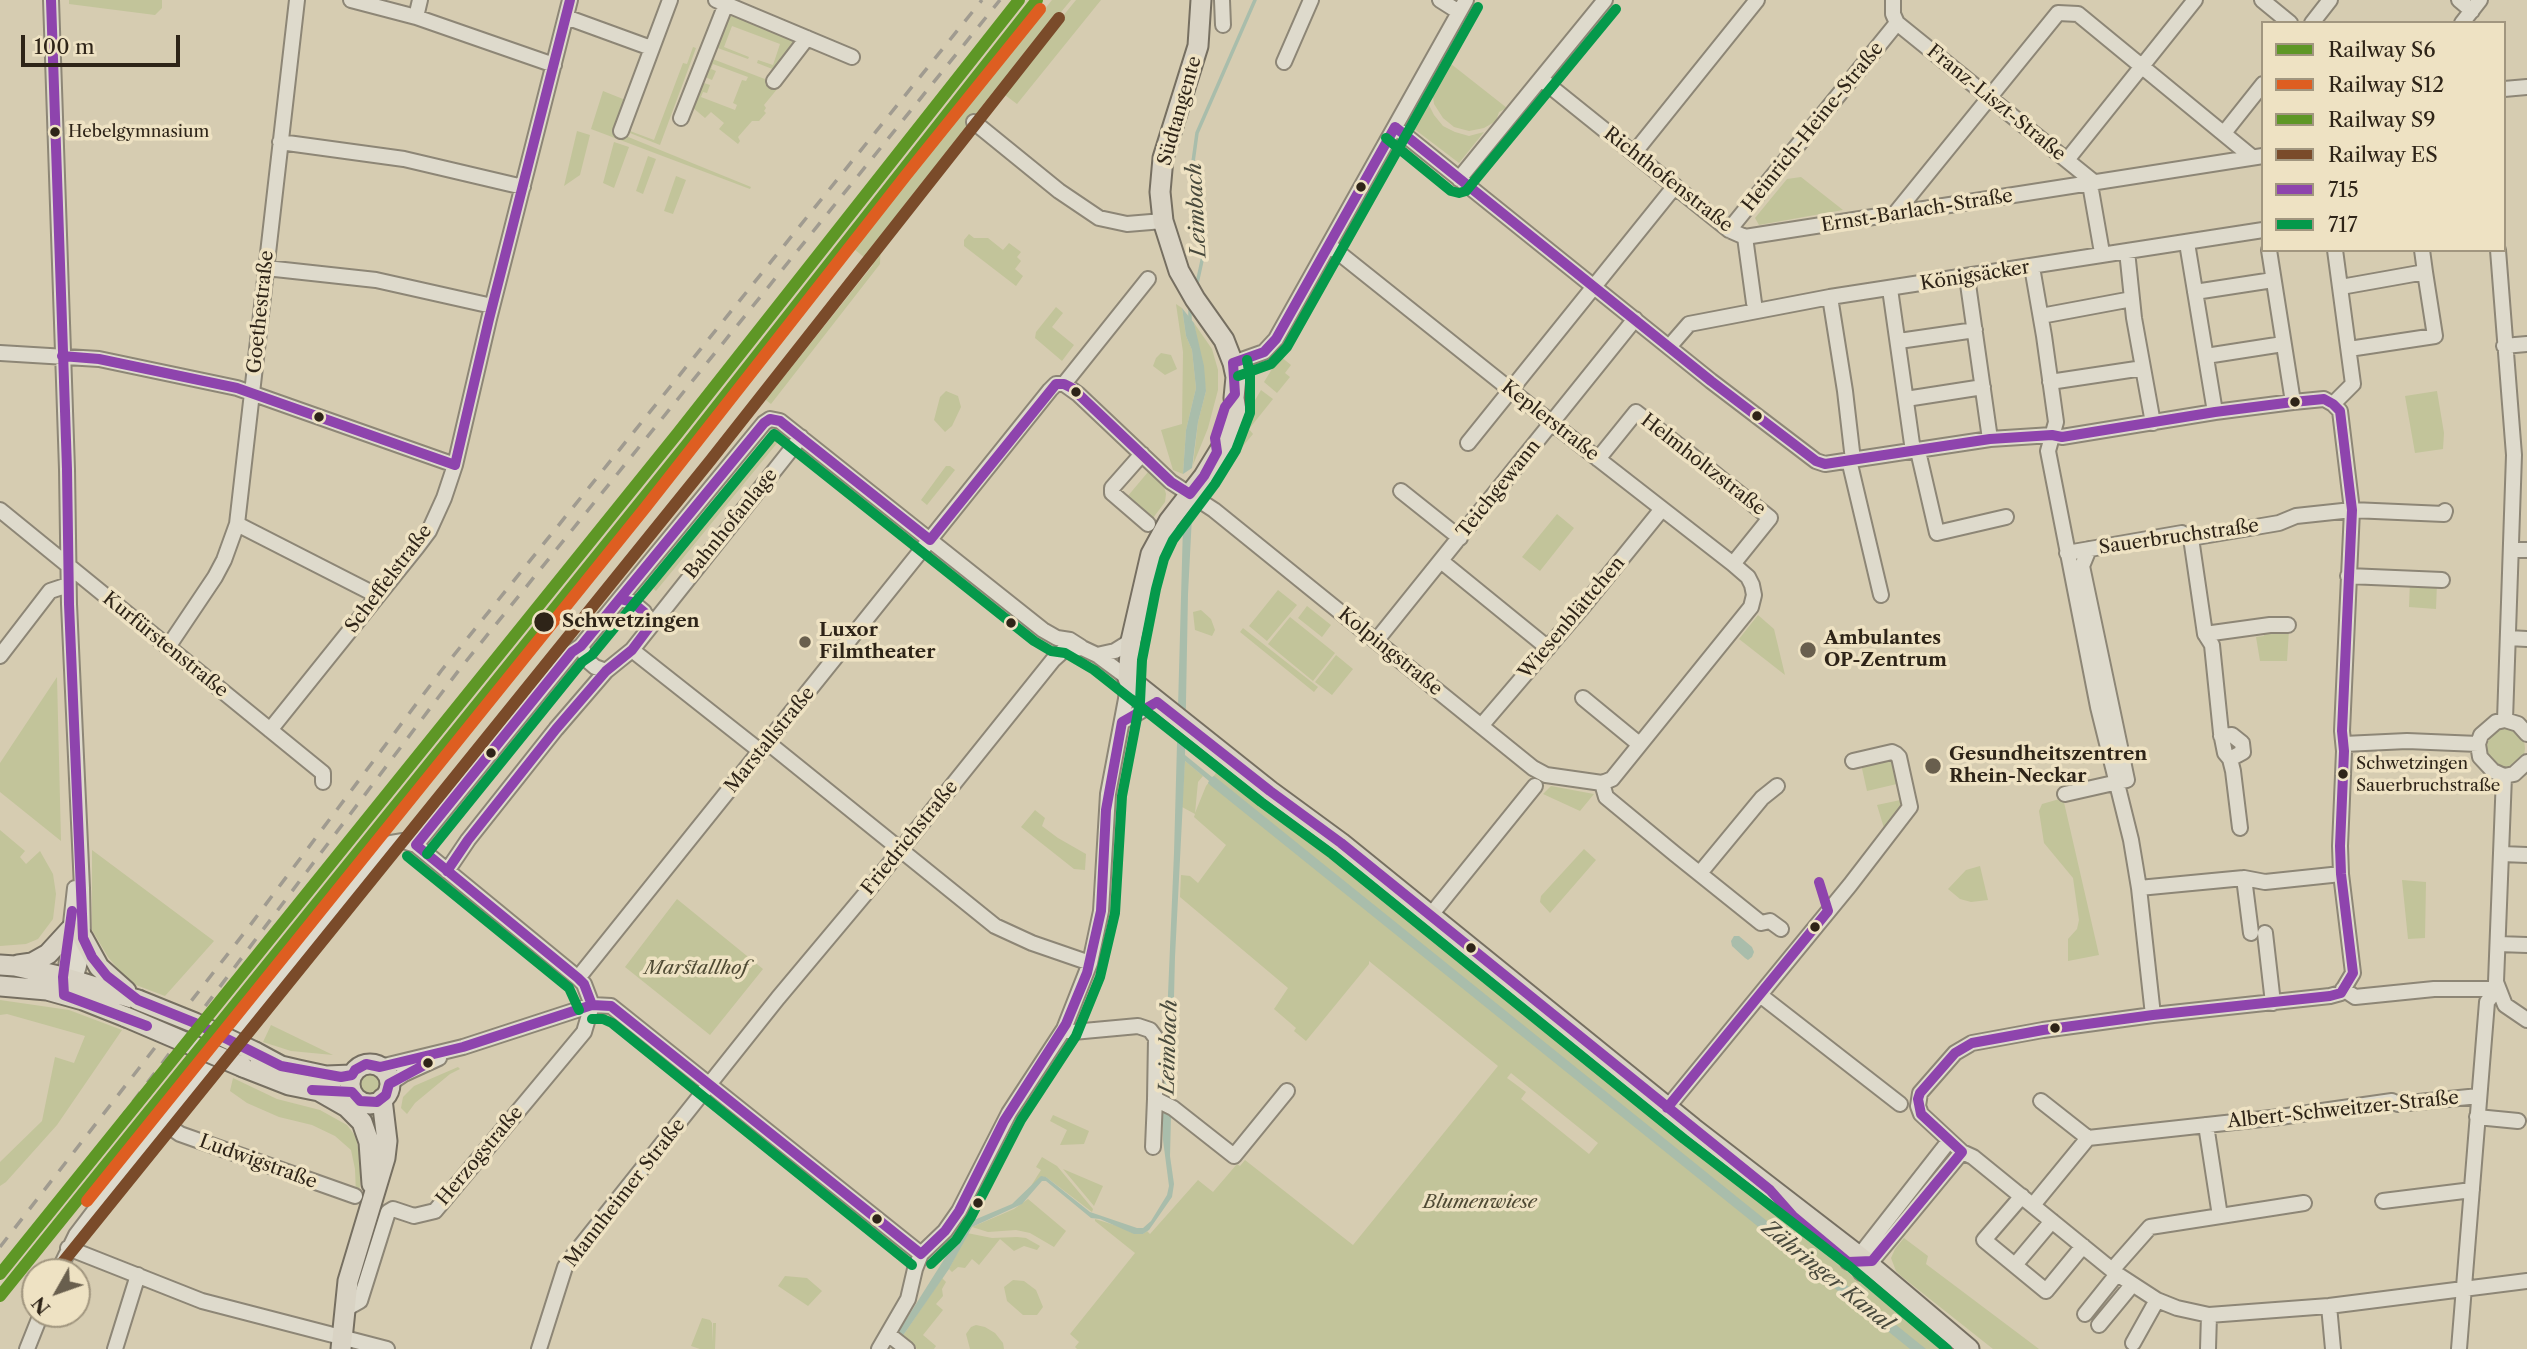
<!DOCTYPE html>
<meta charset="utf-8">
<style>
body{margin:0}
#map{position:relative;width:2527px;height:1349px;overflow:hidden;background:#d6ccb1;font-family:"Libre Caslon Text",serif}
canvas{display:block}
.legend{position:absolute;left:2261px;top:21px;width:245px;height:231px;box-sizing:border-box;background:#eee2c3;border:2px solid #a1967f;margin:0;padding:9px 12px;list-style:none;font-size:21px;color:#2e2418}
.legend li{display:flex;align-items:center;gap:14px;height:35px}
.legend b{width:35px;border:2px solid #a1967f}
.north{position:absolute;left:21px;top:1258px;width:70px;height:70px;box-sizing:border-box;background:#eee2c3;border:2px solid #a1967f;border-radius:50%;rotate:230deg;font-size:19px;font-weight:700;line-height:28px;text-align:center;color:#2e2418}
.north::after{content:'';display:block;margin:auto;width:24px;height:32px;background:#695f4e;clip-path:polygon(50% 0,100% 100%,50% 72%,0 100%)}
.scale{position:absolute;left:21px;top:35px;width:159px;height:32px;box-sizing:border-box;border:4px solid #2e2418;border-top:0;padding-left:9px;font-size:21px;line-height:24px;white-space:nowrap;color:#2e2418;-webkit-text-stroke:5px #eee2c3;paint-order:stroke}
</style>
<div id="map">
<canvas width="2527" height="1349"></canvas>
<ul class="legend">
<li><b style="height:9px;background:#5e9726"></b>Railway S6</li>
<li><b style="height:9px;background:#de5e21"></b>Railway S12</li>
<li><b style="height:9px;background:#5e9726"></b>Railway S9</li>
<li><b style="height:9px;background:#7a4b2a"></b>Railway ES</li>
<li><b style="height:9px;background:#8e44ad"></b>715</li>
<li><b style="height:9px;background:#05994b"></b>717</li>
</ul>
<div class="north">N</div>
<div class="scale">100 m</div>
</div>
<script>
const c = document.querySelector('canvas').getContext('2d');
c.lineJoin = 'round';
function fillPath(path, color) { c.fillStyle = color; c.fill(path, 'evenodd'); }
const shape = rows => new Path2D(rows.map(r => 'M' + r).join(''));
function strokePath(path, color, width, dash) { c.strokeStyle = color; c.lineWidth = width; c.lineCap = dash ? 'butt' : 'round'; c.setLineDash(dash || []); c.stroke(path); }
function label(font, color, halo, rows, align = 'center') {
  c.font = font + ' "Libre Caslon Text",serif'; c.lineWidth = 7; c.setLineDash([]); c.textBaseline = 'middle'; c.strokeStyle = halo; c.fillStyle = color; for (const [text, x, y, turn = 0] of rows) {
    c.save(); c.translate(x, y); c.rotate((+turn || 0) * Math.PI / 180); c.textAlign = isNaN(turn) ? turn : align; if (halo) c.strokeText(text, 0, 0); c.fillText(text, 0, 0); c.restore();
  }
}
const green = shape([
 [69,0,162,0,162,8,155,15,69,4],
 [1052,0,1071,0,965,128,885,232,881,239,880,264,771,404,762,397,765,389,771,393,873,265,853,248,705,435,701,433,863,226,904,184],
 [1076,0,1101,0,1017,104,1001,92],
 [728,13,799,40,775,70,757,63,758,60,773,65,780,44,732,26,724,47,749,57,748,59,715,47],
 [693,47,696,48,660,145,625,131,629,120,633,121,630,131,654,140,683,63,687,64],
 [710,58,770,81,778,88,764,105,766,108,764,111,766,113,759,121,752,121,738,137,740,141,738,144,719,129,724,123,711,112,705,118,692,107,701,82,710,85,707,93,703,92,701,97,735,110,737,105,733,103,742,80,746,81,748,77,713,64,711,69,716,71,712,80,703,76],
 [1446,60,1507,108,1499,112,1496,121,1484,128,1469,131,1454,127,1443,118,1434,104,1432,90,1436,77],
 [603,91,628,101,616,132,751,187,750,189,591,129],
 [1427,101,1434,115,1443,126,1455,132,1469,136,1484,132,1459,163,1413,128],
 [577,131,590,135,580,175,564,186],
 [1397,141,1402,141,1408,146,1406,152,1399,146,1386,160,1393,168,1362,206,1358,208,1384,159],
 [614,142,629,147,614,188,603,183],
 [648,156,656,159,643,194,636,191],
 [676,176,686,180,673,214,664,211],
 [1801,177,1843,210,1759,225,1755,218,1787,179],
 [969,234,974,238,988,238,1003,250,1009,243,1021,252,1017,257,1021,261,1015,269,1023,276,1016,286,964,246,964,240],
 [1176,304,1182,308,1186,336,1192,350,1196,388,1186,430,1183,474,1173,470,1161,430,1182,424,1183,352],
 [1056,307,1063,313,1052,327,1074,345,1062,361,1035,338,1036,332],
 [1194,323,1212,349,1218,370,1218,390,1208,428,1193,465,1198,422,1206,391],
 [1161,353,1171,355,1177,369,1165,375,1153,366,1156,358],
 [1280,356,1291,365,1285,373,1290,377,1277,393,1264,382],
 [1261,390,1273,399,1249,429,1253,434,1229,463,1223,479,1219,479,1251,407],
 [946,391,958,396,961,407,952,426,945,432,934,420,940,397],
 [2437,391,2444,433,2443,449,2415,453,2405,396],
 [771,436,778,442,656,591,649,585],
 [946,466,950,466,955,470,927,505,921,500],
 [1148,472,1164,487,1166,494,1165,502,1153,518,1127,497],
 [1557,514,1574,528,1540,571,1522,557],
 [2410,581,2437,583,2436,609,2409,607],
 [1278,590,1297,605,1267,641,1249,626],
 [1307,606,1331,625,1322,637,1298,618],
 [1201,610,1211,619,1215,630,1212,636,1195,630,1193,612],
 [1758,615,1774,629,1785,675,1739,639],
 [1290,617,1335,653,1313,681,1268,644],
 [1243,628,1318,687,1314,692,1240,632],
 [2289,630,2287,661,2260,661,2256,637,2264,636,2263,632],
 [1336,655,1353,669,1332,695,1315,682],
 [57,677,61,841,0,792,0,763],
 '2487 748a19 19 0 1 1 38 0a19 19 0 1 1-38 0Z',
 [1893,758,1901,783,1867,791,1861,764],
 [1185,761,1203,776,1198,782,1195,813,1206,786,1219,769,1229,774,1943,1349,1077,1349,1075,1347,1079,1342,1070,1334,1135,1253,1095,1221,1095,1219,1143,1234,1147,1231,1150,1234,1198,1180,1213,1192,1237,1164,1240,1166,1245,1160,1353,1245,1498,1066,1369,961,1369,964,1306,1041,1294,1031,1296,1028,1274,1009,1288,988,1180,897,1181,875,1190,876,1198,883,1226,845,1194,817,1195,814,1182,807],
 [1511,1073,1598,1143,1589,1154,1521,1099,1526,1092,1507,1078],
 [1239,778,1336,849,1334,852,1462,957],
 [1551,786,1594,794,1580,811,1543,794],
 [2063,798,2099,955,2068,961,2068,939,2077,929,2079,920,2073,878,2044,843,2039,811,2042,804],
 [1905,799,1905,801,1884,828,1877,805],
 [1035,810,1045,818,1042,826,1058,838,1086,854,1085,870,1074,869,1021,827],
 [0,830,25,851,20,857,26,864,40,851,53,874,56,894,53,919,38,939,26,944,0,946],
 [1584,849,1596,860,1550,913,1540,902,1541,896],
 [92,850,214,941,165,996,136,985,123,975,108,957,92,930],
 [1980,866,1988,900,1971,902,1960,899,1948,889,1966,870],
 [2402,880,2426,882,2425,938,2408,939],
 [677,899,763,969,710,1035,625,967],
 [1477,967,1566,1039,1571,1039,1678,1128,1675,1129,1476,969],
 [0,1000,69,1010,122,1030,57,1125,6,1182,0,1186,0,1162,42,1121,55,1057,74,1063,85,1036,7,1014,0,1015],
 [271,1025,333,1055,291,1051,263,1042],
 [458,1067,460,1069,450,1074,415,1103,407,1114,401,1108,403,1097,414,1086],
 '359 1083a11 11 0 1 1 22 0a11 11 0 1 1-22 0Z',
 [233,1078,277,1099,320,1110,347,1125,356,1137,359,1154,361,1174,359,1195,356,1194,355,1169,351,1150,335,1136,312,1125,279,1117,247,1103,230,1091],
 [1053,1115,1089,1131,1084,1144,1060,1145,1067,1130,1050,1121],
 [1683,1131,1702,1147,1703,1151,1778,1210,1783,1210,1801,1228,1875,1289,1682,1135],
 [1042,1157,1057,1166,1093,1209,1092,1212,1046,1177,1031,1186,1041,1170,1036,1167],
 [1063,1169,1103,1186,1094,1206],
 [1028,1199,1066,1231,1054,1247,1030,1233,1016,1230,988,1232,972,1227,1014,1209],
 [967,1233,992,1238,1017,1237,1026,1238,1040,1246,1037,1250,1024,1246,1014,1251,1000,1239,979,1265,972,1259,965,1268,958,1267,952,1272,949,1269],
 [1904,1238,1928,1256,1926,1264,2039,1349,1993,1349,1901,1276,1896,1271,1891,1258,1895,1249],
 [785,1276,807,1278,822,1291,808,1306,778,1286],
 [942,1278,946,1282,942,1289,943,1296,936,1304,943,1310,923,1335,936,1346,934,1349,917,1349,902,1337],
 [1013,1280,1024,1281,1036,1290,1043,1307,1037,1315,1023,1315,1007,1301,1004,1287],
 [702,1318,710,1320,712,1323,712,1343,713,1323,716,1323,715,1349,700,1349,691,1346],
 [976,1325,985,1327,995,1333,1003,1343,1004,1349,970,1349,966,1334,971,1327]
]);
const water = shape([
 [1182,308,1194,323,1204,366,1206,391,1198,422,1192,468,1183,474,1186,430,1196,388,1192,350,1186,336],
 [1192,516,1188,594,1185,755,1212,777,1214,776,1926,1349,1910,1349,1210,785,1208,783,1209,781,1185,761,1175,957,1170,1156,1174,1184,1172,1197,1149,1230,1143,1234,1134,1234,1100,1219,1091,1218,1046,1181,1042,1181,1022,1204,972,1227,949,1269,902,1337,897,1334,967,1223,1012,1204,1041,1176,1046,1177,1090,1212,1137,1228,1143,1228,1151,1221,1167,1195,1169,1186,1163,1140,1163,1112,1174,853,1183,525],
 [1734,936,1739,936,1752,947,1754,952,1752,957,1748,960,1745,958,1732,946,1731,941]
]);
const stream = shape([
 [1196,288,1203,256,1193,162,1197,133,1255,0],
 [1190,321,1190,305]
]);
const minor = shape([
 [51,0,67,469,69,604,82,888,83,938,80,962,75,980,69,988],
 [351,0,416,17,554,65],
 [716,0,852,57],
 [1222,0,1223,25],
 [1440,0,1459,12],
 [1893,0,1893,14,1897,23,2095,183],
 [2262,0,2290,23],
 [2459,0,2472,11],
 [416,17,420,0],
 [566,17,651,48],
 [2312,23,2330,0],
 [2462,23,2480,0],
 [1284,62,1311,0],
 [1541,79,1729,230,1745,237,2263,156],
 [774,81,807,38],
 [2504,89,2527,87],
 [681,118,726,4],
 [974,122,1059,191,1099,218,1127,224,1163,221],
 [1395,127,1711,381,1816,461,1825,464,1990,439,2052,435,2062,437,2215,412,2293,402,2324,399,2333,404,2340,411,2352,510,2342,731,2344,751,2340,846,2341,874,2353,973,2341,993,2330,996,2153,1015,2043,1030,1972,1043,1955,1053,1920,1093,1918,1106,1921,1114,1962,1152,1973,1157,2117,1274,2157,1300,2177,1308,2209,1315,2329,1306,2527,1281],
 [621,131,670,0],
 [2224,133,2263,84],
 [280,142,404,159,523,187],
 [1634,153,1757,0],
 [2067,160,2195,0],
 [1459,179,1605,0],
 [2090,184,2101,247],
 [1894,215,2058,13,2078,14,2252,157],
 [1729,230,1897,23],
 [1745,237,1754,303],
 [2187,243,2215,412],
 [2269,250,2293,402],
 [2498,250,2514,455,2505,720],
 [2127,251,2134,318,2153,423],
 [2032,267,2044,336,2056,422,2048,451,2098,707,2131,840,2139,888,2244,878,2265,882,2341,874],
 [266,268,376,280,492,306],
 [1967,277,1990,439],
 [2341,287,2425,272,2422,250],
 [1890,289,1913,451],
 [2195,292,2273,280],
 [1830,297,1845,391,1853,460],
 [2041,316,2132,299],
 [1899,341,1975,330],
 [2504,346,2527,344],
 [1669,347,1689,324,1830,297,2263,230],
 [2349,349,2435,336,2425,272],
 [0,353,99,359,237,388,455,465],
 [2206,356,2283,344],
 [1233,363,1264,352,1276,339,1466,0],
 [2050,382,2143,368],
 [1064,384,1078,394,1171,482,1214,510,1533,768,1546,775,1602,783,1612,779,1751,607,1754,595,1752,585,1748,577,1733,564,1552,423,1329,245],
 [1906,399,1983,387],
 [2333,404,2353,384,2335,250],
 [1468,443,1675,186],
 [1918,451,1937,533,2006,517],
 [1142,454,1112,488,1112,493,1148,524],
 [1598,459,1636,412,1704,465,1770,518,1733,564],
 [1849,460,1881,595],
 [1401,491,1460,538],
 [0,510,323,773,323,782],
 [237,524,378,596],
 [2191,538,2205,634,2212,645,2221,733,2225,753,2230,759,2233,771,2240,828],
 [2512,550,2527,550],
 [2067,553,2182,533,2191,538,2279,523,2296,516,2352,510,2444,514,2445,511],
 [1441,561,1548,648],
 [2348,576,2442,580],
 [620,599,632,602,644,612,650,626],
 [2205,634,2270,625,2288,625],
 [2508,638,2527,639],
 [1376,641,1635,319],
 [581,646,588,661,595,667,606,671],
 [168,647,215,577,224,560,237,524,297,0],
 [632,650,760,751],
 [1097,655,1115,651,1131,641],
 [0,656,50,591,68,585],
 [1583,698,1639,744],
 [1122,722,1157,702],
 [1481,726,1581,609,1662,509],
 [270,730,417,547,429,531,444,498,455,465,489,319,570,0],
 [2527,734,2518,724,2505,720,2496,722,2481,735,2478,744,2480,757,2493,771,2504,776,2514,774,2527,762],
 [2221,736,2232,735,2242,743,2243,752,2230,759],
 [767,742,995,926,1032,943,1090,963],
 [2344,744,2407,741,2478,744],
 [2504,776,2496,982,2505,1005,2527,1020],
 [1602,783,1606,797,1675,854,1761,923,1770,921,1781,929],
 [2065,794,2127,780,2082,566,2089,549],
 [416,845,572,652,581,646,764,423,770,419,780,421,1043,630,1057,638,1070,640,1081,647],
 [2502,854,2527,855],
 [447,871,468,840,556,729,606,671,632,650,801,437],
 [1700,873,1762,798,1777,786],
 [2244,878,2251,933],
 [2139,888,2153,1015],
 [1430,916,1535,786],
 [2265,933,2273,1003],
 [2498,944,2527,945],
 [578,978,1050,390,1056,384,1064,384,1148,279],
 [64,986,75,888],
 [2343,989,2355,997,2434,989,2497,989],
 [1760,995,1900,1104],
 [1064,1029,1073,1032,1138,1026,1150,1030,1156,1038,1155,1099,1173,1108,1234,1156,1287,1091],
 [380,1067,463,1047,592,1005,611,1006,921,1254],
 [389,1084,404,1074,439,1058],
 [2041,1101,2088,1138],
 [1667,1108,1850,885,1910,807,1899,757,1896,754,1892,752,1853,761],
 [2477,1117,2518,1121],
 [164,1123,180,1134,355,1196],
 [2206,1125,2220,1216],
 [1153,1147,1155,1099],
 [2022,1196,1984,1240,2046,1291,2083,1246],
 [2383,1201,2472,1190],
 [2033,1205,2088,1138,2280,1117,2392,1101,2398,1104,2479,1096],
 [68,1248,202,1301,387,1349],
 [1848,1262,1872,1261,1962,1152],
 [2015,1265,2052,1221],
 [2112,1270,2150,1227,2304,1203],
 [58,1272,76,1235,133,1160,385,847,391,843,403,841,416,845,578,978,584,984,592,1005],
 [1861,1273,1857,1263,1859,1256,1949,1141],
 [2329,1306,2333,1349],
 [344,1310,360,1301,388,1212,393,1209,414,1216,435,1211,584,1032,592,1005],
 [2085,1314,2117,1274],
 [2099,1325,2132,1285],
 [888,1334,907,1349],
 [2133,1343,2157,1300],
 [27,1349,41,1314],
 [115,1349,138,1275],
 [539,1349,565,1267,575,1253,778,998,866,893,1053,660,1064,650,1082,648,1097,655,1128,678,1126,699,1108,794,1101,911,1090,963,1064,1029,1009,1113,959,1211,945,1231,921,1254,915,1269,908,1299,879,1349],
 [2208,1349,2209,1315],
 [2459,1349,2487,1002,2497,989]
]);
const major = shape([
 [1201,0,1198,46,1163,158,1160,192,1163,221,1179,271,1195,299,1224,340,1233,363,1236,377,1234,398,1236,411,1223,445,1204,476,1169,521,1151,554,1131,641,1128,678,1270,791,1341,843,1693,1128,1859,1256,1969,1349],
 [83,938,99,967,126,991],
 [0,965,15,966,63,977,138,1000],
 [18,965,32,963,48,954,70,930],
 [0,986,47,990,83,1000,126,1017],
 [255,1052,281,1066,298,1070,326,1076,352,1075],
 '350 1084a20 20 0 1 1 40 0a20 20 0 1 1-40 0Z',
 [243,1067,289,1085,319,1091,332,1090],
 [319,1091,347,1107,362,1122,369,1142,372,1184],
 [341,1349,348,1281,385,1158,387,1141,382,1099]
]);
const rail = shape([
 [0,1247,248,928,441,671,982,0],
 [0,1272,117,1123,459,670,1000,0]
]);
const majorBridge = shape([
 [138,1000,195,1023,255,1052],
 [126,1017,243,1067]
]);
const bus1 = shape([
 [51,0,67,469,69,604,83,938,92,957,107,976,138,1000,195,1023,281,1066,341,1077,352,1075,355,1070,366,1064,380,1067,463,1047,592,1005,611,1006,921,1254,945,1231,959,1211,1004,1121,1066,1024,1087,973,1101,911,1106,810,1122,722,1157,702],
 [62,356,99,359,237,388,455,465,489,319,570,0],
 [447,871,468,840,556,729,606,671,632,650,650,626,644,612,632,602,620,599],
 [72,911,63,977,64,995,147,1026],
 [592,1005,584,984,578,978,416,845,572,652,581,646,764,423,770,419,780,421,930,540,1056,384,1064,384,1072,388,1171,482,1190,494,1204,476,1217,452,1215,438,1225,407,1235,394,1233,363,1264,352,1276,339,1395,127,1711,381,1816,461,1825,464,1990,439,2052,435,2062,437,2215,412,2293,402,2324,399,2333,404,2340,411,2352,510,2342,731,2344,751,2340,846,2341,874,2353,973,2341,993,2330,996,2153,1015,2043,1030,1972,1043,1955,1053,1920,1093,1918,1099,1921,1114,1962,1152,1872,1261,1848,1262,1793,1216,1770,1190,1341,843,1270,791,1157,702],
 [312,1090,352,1092,360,1101,377,1102,386,1095,389,1084,428,1063],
 [1667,1108,1828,911,1819,882]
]);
const bus2 = shape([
 [1386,138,1451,191,1459,193,1466,191,1616,9],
 [1238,376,1271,364,1287,347,1478,7],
 [427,854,582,662,592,655,774,434,1034,641,1051,651,1065,653,1094,670,1261,802,1332,854,1684,1139,1850,1267,1947,1349],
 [407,856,569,988,579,1010],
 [592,1019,603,1019,612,1023,912,1265],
 [931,1264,956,1240,971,1217,1021,1120,1076,1036,1100,977,1115,913,1122,796,1140,702,1142,660,1156,589,1164,559,1173,540,1215,484,1236,450,1250,413,1250,375,1247,360]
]);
const rail1 = shape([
 [0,1296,688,443,1037,0]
]);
const rail2 = shape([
 [87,1201,645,508,907,174,1040,9]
]);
const rail3 = shape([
 [0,1274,677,434,1019,0]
]);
const rail4 = shape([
 [55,1272,710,461,1059,18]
]);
const markers = [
 [55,132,6,"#2e2418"],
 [1361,187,6,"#2e2418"],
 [1076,392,6,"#2e2418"],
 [2295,402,6,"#2e2418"],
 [1757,416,6,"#2e2418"],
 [319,417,6,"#2e2418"],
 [544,622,11,"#2e2418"],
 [1011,623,6,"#2e2418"],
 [805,642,7,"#695f4e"],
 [1808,650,9,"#695f4e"],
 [491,753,6,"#2e2418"],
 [1933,766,9,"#695f4e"],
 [2343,774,6,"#2e2418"],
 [1815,927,6,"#2e2418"],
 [1471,948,6,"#2e2418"],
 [2055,1028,6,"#2e2418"],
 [428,1063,6,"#2e2418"],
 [978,1203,6,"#2e2418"],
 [877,1219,6,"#2e2418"]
];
const busNames = [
 ["Hebelgymnasium",68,132],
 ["Schwetzingen",2356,764],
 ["Sauerbruchstraße",2356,786]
];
const streetNames = [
 ["Franz-Liszt-Straße",1996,103,39],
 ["Südtangente",1180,111,-74],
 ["Heinrich-Heine-Straße",1813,127,-51],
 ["Richthofenstraße",1668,180,38],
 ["Ernst-Barlach-Straße",1917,211,-9],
 ["Königsäcker",1975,276,-9],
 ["Goethestraße",261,312,-84],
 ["Keplerstraße",1550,421,38],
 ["Helmholtzstraße",1703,465,38],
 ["Teichgewann",1499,489,-51],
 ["Bahnhofanlage",731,524,-51],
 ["Sauerbruchstraße",2179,537,-8],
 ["Scheffelstraße",389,579,-53],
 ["Wiesenblättchen",1572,618,-50],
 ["Kurfürstenstraße",165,645,39],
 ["Kolpingstraße",1390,652,39],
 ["Marstallstraße",770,740,-51],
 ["Friedrichstraße",910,838,-51],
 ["Albert-Schweitzer-Straße",2343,1110,-6],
 ["Herzogstraße",480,1156,-50],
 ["Ludwigstraße",258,1162,20],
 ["Mannheimer Straße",625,1193,-52]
];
const stopNames = [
 ["Schwetzingen",562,622]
];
const poiNames = [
 ["Luxor",819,631],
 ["Filmtheater",819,653],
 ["Ambulantes",1824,639],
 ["OP-Zentrum",1824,661],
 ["Gesundheitszentren",1949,755],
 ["Rhein-Neckar",1949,777]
];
const parkNames = [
 ["Marstallhof",696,969],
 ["Blumenwiese",1480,1203]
];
const waterNames = [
 ["Leimbach",1197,210,-93],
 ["Leimbach",1169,1047,-88],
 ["Zähringer Kanal",1827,1276,39]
];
fillPath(green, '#c2c49a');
fillPath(water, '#a9bdab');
strokePath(stream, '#a9bdab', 3.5);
strokePath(minor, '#8d8676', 18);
strokePath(major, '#766f61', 23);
strokePath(minor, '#dedacc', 14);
strokePath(major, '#d9d3c4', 19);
strokePath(rail, '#a09b90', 3.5, [12, 12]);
strokePath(majorBridge, '#766f61', 23, []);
strokePath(majorBridge, '#d9d3c4', 19);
strokePath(bus1, '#8e44ad', 10);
strokePath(bus2, '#05994b', 10);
strokePath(rail1, '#5e9726', 12);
strokePath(rail2, '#de5e21', 12);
strokePath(rail3, '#5e9726', 12);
strokePath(rail4, '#7a4b2a', 12);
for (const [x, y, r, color] of markers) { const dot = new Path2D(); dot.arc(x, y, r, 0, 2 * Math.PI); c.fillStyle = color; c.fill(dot); strokePath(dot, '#eee2c3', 2.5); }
label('17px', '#2e2418', '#eee2c3', busNames, 'left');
label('19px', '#2e2418', '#eee2c3', streetNames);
label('bold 19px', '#2e2418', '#eee2c3', stopNames, 'left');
label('bold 19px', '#2e2418', '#eee2c3', poiNames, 'left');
label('italic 19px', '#4f4a34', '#eee2c3', parkNames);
label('italic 21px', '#48493c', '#eee2c3', waterNames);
</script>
